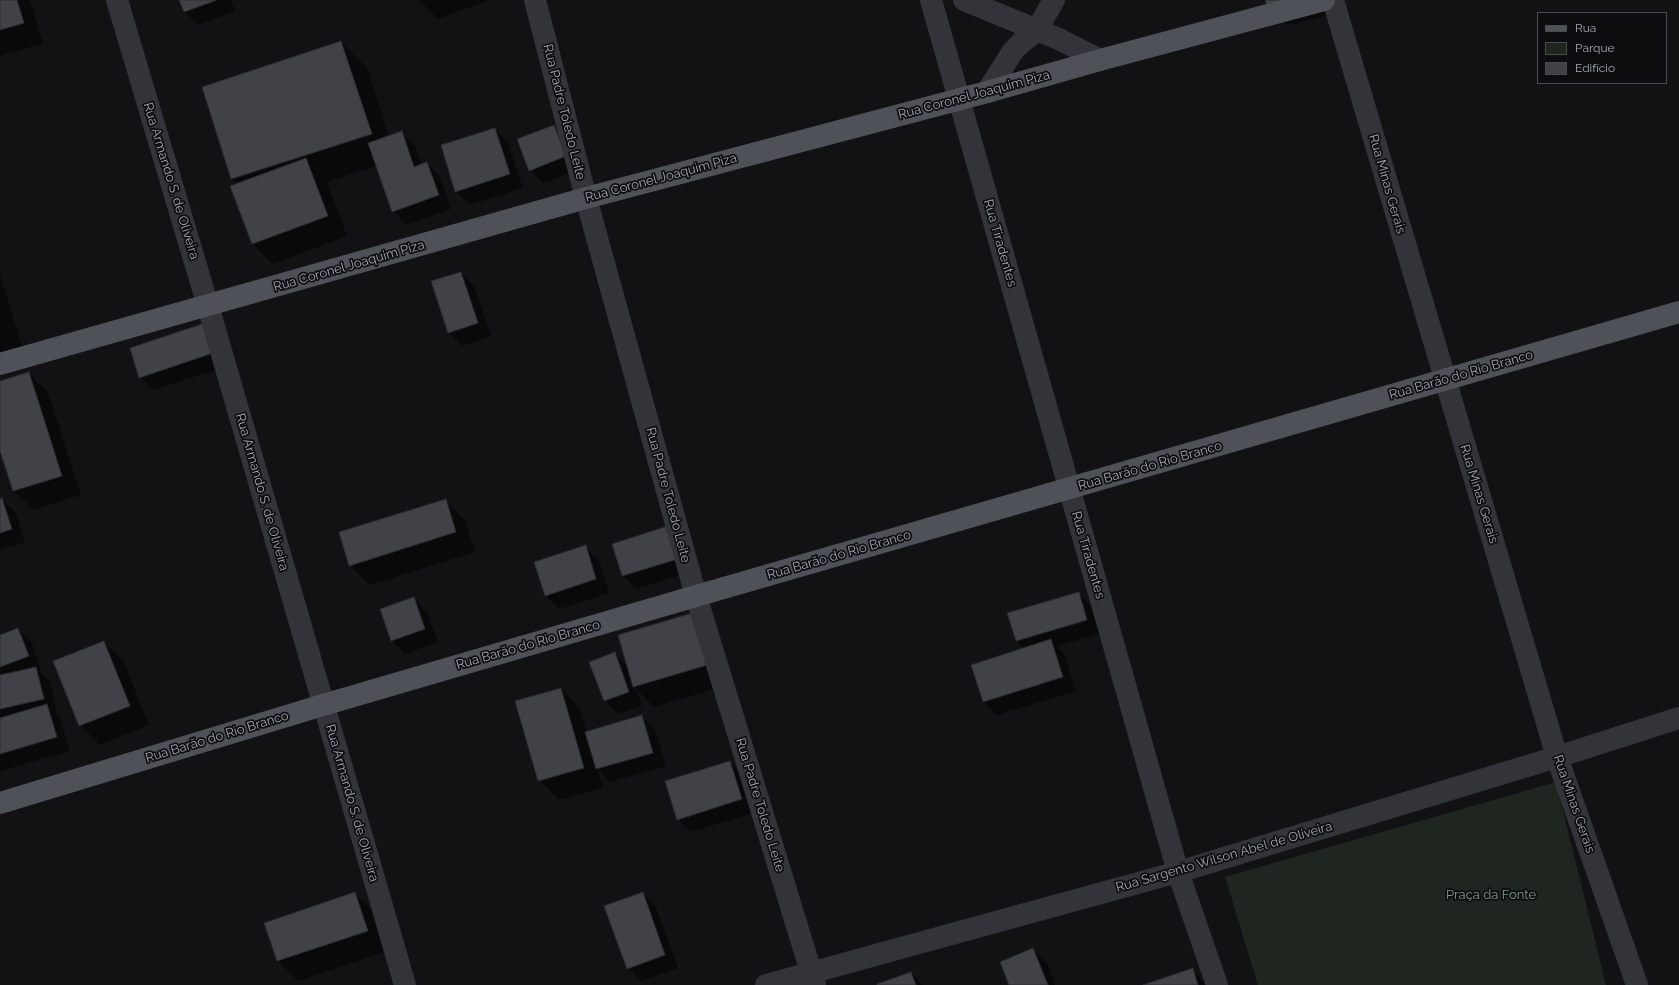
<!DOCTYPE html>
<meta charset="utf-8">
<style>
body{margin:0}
#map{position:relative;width:1679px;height:985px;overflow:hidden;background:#121214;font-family:Raleway,sans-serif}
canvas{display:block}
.legend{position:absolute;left:1537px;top:12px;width:130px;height:72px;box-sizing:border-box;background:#0d0d0f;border:1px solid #494b51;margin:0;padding:5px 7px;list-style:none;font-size:12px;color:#a4a8b4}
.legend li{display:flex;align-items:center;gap:8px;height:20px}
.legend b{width:20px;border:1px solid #494b51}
</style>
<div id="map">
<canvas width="1679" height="985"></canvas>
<ul class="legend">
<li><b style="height:5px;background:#4f5158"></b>Rua</li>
<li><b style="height:11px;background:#1f2620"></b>Parque</li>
<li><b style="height:11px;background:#414247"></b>Edifício</li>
</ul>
</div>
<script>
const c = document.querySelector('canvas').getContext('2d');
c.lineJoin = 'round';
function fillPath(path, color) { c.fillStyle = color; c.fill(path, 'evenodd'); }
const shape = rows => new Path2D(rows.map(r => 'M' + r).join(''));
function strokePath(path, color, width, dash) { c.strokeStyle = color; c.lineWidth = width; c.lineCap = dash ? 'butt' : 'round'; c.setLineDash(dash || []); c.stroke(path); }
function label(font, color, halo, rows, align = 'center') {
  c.font = font + ' Raleway,sans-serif'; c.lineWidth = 3.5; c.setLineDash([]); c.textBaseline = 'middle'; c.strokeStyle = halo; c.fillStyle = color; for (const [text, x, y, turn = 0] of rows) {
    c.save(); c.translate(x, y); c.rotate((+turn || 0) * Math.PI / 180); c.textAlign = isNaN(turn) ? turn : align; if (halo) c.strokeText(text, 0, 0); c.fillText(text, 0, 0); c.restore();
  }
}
const green = shape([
 [1556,782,1606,985,1258,985,1225,877]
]);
const shadow = shape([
 [0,0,30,0,43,43,0,56],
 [180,0,231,0,235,11,198,25,185,12],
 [419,0,489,0,438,19],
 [1266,0,1340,13,1288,25,1268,5],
 [341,42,367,68,389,137,401,132,415,146,422,165,427,163,440,177,451,209,406,225,393,211,377,166,327,182,347,236,273,264,253,244,231,186,237,184,232,179,203,88],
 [554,126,567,140,579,170,543,183,530,170],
 [495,129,508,142,523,188,470,205,456,191],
 [461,273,474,286,491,336,462,346,449,332],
 [0,274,22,346,0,352],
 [202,325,225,367,154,390,140,377],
 [29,373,48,393,81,495,34,510,14,491,0,447,0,382],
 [2,499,16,513,25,542,0,550,0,500],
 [445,500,465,520,475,552,370,585,350,565],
 [671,527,694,571,636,589,622,575],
 [585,547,599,560,609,593,559,609,546,596],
 [1078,593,1092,606,1100,634,1057,646,1064,654,1076,691,997,715,984,702,972,665,1025,649,1017,641,1009,613],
 [414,599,427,612,438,642,405,654,392,640],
 [699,612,734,683,654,707,635,688,642,706,618,714,605,701,614,654,629,668],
 [18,629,32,643,41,670,39,671,50,681,57,712,55,713,60,718,70,751,0,771,0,636],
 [104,642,124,662,149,725,100,745,80,725],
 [561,689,580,709,587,732,642,716,655,730,666,766,610,782,598,769,603,788,559,800,539,780],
 [729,762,743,775,754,813,691,832,678,819],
 [643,893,656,907,678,968,641,981,628,968],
 [355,894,375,913,387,951,298,981,278,961,265,923],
 [1033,950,1047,963,1055,985,1010,985],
 [1192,969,1206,985,1147,985],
 [911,973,923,985,878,985]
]);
const building = shape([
 [0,0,17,0,24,23,0,30,0,0],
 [179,0,217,0,184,12,179,0],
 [1265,0,1292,0,1267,6,1265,0],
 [341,41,372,134,231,179,202,87,341,41],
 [554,125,566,156,529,171,517,139,554,125],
 [495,128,510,174,455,192,441,145,495,128],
 [402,131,414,167,427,162,439,195,392,212,368,143,402,131],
 [306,158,328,216,252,244,230,186,306,158],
 [461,272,478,323,448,333,431,281,461,272],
 [202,324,213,353,139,378,130,348,202,324],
 [29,372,62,476,13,491,0,451,0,381,29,372],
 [2,498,12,529,0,533,0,499,2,498],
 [446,499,456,532,349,566,339,532,446,499],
 [671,525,681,558,622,576,612,544,671,525],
 [586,545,596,579,545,596,534,562,586,545],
 [1079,592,1087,620,1016,641,1007,613,1079,592],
 [414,597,425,629,391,641,380,609,414,597],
 [699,611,714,663,633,687,618,635,699,611],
 [18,628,29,656,0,667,0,635,18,628],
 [1051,639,1063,677,983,702,971,665,1051,639],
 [104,641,130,706,79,726,53,661,104,641],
 [615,652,629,692,604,701,589,662,615,652],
 [36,667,44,699,0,709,0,675,36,667],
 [561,688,584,768,538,781,515,701,561,688],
 [47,704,57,737,0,754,0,718,47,704],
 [642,715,653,753,596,769,585,732,642,715],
 [730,761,742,799,677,820,665,781,730,761],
 [355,892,368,931,277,961,264,923,355,892],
 [643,892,665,955,627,969,604,906,643,892],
 [1033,948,1048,985,1009,985,1000,962,1033,948],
 [1193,968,1198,985,1143,985,1193,968],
 [911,972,916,985,877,985,877,984,911,972]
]);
const minor = shape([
 [117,0,208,306,405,985],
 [535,0,586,198,696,596,815,985],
 [931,0,1178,872,1217,985],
 [964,0,1059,39,1100,60],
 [1333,0,1557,757,1637,985],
 [987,92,1013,51,1022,42,1036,31,1054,0],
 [766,985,1178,872,1557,757,1679,718]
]);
const major = shape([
 [0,364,586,198,987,92,1100,60,1324,0],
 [0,803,323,705,696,596,1679,312]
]);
const streetNames = [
 ["Rua Coronel Joaquim Piza",974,95,-15],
 ["Rua Padre Toledo Leite",564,112,76],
 ["Rua Coronel Joaquim Piza",661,178,-15],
 ["Rua Armando S. de Oliveira",171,181,73],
 ["Rua Minas Gerais",1387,184,74],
 ["Rua Tiradentes",1000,243,74],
 ["Rua Coronel Joaquim Piza",349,266,-16],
 ["Rua Barão do Rio Branco",1461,375,-16],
 ["Rua Barão do Rio Branco",1150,466,-16],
 ["Rua Armando S. de Oliveira",262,492,74],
 ["Rua Minas Gerais",1479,494,73],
 ["Rua Padre Toledo Leite",668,495,75],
 ["Rua Barão do Rio Branco",839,555,-16],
 ["Rua Tiradentes",1088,555,74],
 ["Rua Barão do Rio Branco",528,645,-16],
 ["Rua Barão do Rio Branco",217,737,-17],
 ["Rua Armando S. de Oliveira",352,803,74],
 ["Rua Minas Gerais",1574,804,71],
 ["Rua Padre Toledo Leite",760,805,73],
 ["Rua Sargento Wilson Abel de Oliveira",1224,857,-16]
];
const parkNames = [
 ["Praça da Fonte",1491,895]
];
fillPath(green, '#1f2620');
fillPath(shadow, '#0007');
fillPath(building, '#414247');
strokePath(building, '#2c2c30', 1);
strokePath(minor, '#333439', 22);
strokePath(major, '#4f5158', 22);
label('13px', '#a4a8b4', '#0d0d0f', streetNames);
label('13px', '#7b9f7f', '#0d0d0f', parkNames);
</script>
